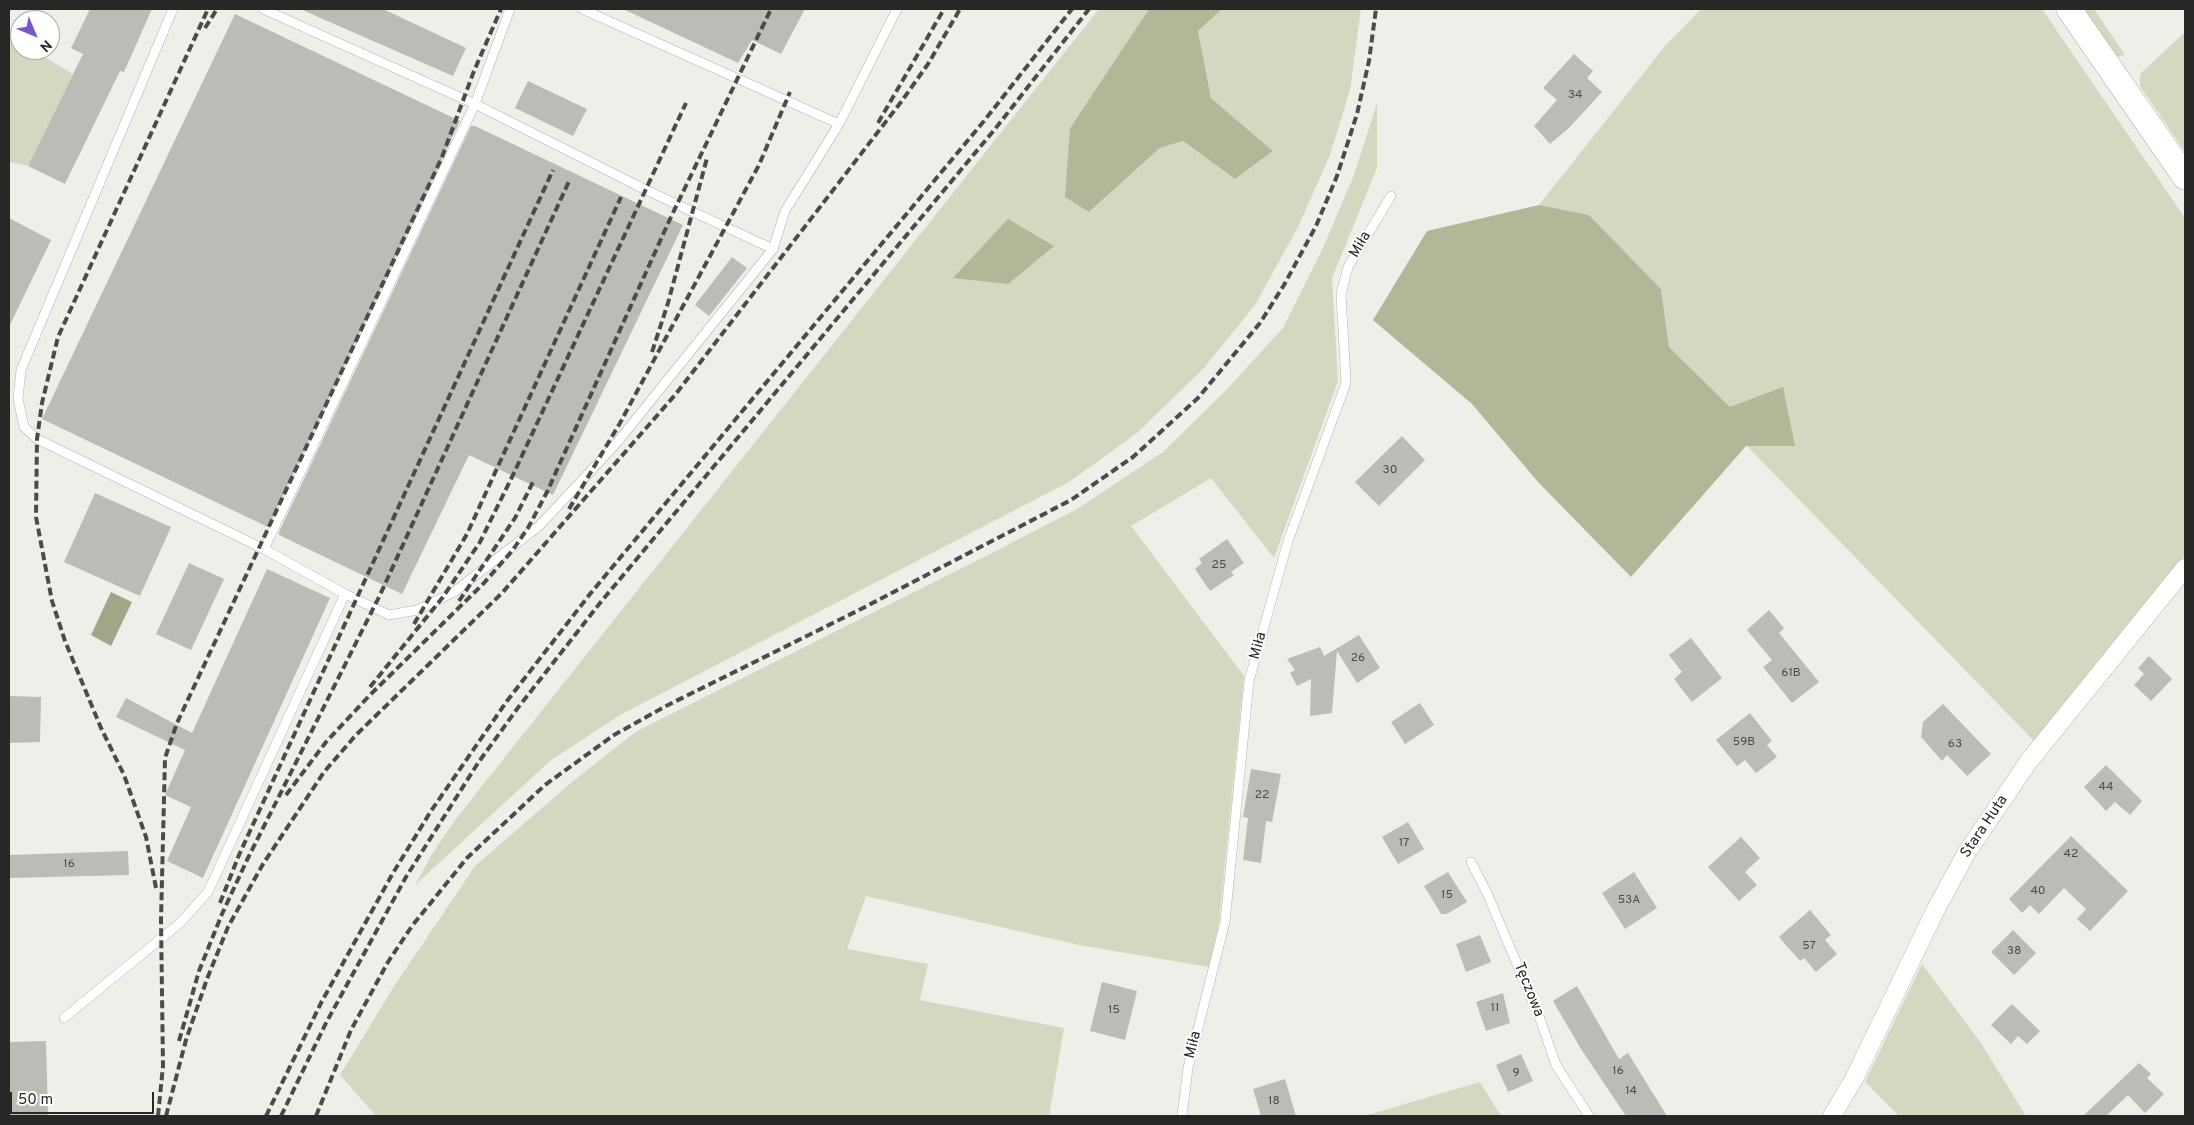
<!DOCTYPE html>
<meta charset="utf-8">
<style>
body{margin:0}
#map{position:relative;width:2194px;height:1125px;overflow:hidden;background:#eeefe9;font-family:Overpass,sans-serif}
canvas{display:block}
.frame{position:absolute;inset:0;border:10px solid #272826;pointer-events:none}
.north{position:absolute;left:10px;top:10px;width:50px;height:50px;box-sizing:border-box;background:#fffffe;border:1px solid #a9a9a8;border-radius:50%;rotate:135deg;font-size:14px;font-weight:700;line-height:20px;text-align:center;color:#272826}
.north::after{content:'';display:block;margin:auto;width:18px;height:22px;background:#7c54ce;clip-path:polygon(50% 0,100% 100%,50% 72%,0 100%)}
.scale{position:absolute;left:10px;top:1092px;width:144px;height:22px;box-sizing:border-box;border:2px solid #272826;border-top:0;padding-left:6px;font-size:15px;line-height:18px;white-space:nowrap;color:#272826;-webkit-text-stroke:4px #fffffe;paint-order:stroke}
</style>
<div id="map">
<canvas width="2194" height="1125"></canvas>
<div class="frame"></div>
<div class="north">N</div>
<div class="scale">50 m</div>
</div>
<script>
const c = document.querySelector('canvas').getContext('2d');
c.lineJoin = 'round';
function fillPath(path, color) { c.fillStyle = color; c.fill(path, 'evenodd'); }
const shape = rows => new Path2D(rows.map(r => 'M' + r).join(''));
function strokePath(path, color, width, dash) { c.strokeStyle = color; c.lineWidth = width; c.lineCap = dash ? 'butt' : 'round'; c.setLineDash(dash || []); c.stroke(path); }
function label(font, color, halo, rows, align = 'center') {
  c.font = font + ' Overpass,sans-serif'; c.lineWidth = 4; c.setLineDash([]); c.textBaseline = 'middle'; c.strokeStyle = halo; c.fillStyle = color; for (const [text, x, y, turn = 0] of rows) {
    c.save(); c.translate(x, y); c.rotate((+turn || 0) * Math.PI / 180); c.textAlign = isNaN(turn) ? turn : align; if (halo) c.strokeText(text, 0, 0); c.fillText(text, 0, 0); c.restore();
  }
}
const green = shape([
 [1099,9,1149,9,1070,128,1089,212,1160,148,1183,141,1235,179,1273,151,1211,98,1198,31,1222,9,1361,9,1350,90,1330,155,1298,227,1255,305,1204,368,1137,433,1069,482,620,715,550,761,415,885,432,854,455,820],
 [1701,9,2042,9,2185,218,2185,555,2036,743,1747,446,1730,407,1669,347,1661,289,1589,215,1539,205,1665,46],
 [2078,9,2094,9,2125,55,2111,58],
 [2185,32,2185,152,2140,86,2140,74],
 [9,38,20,43,20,50,33,50,73,74,28,166,9,162],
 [1377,103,1377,168,1332,278,1338,381,1274,558,1211,478,1131,526,1244,676,1219,922,1209,967,1079,945,866,896,847,949,928,964,920,1000,1064,1028,1049,1116,376,1116,340,1075,393,988,475,866,573,781,637,731,986,556,1077,509,1163,452,1227,389,1283,328,1322,250,1354,175],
 [1922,964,1981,1043,2026,1116,1899,1116,1865,1082],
 [1480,1082,1501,1116,1364,1116]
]);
const forest = shape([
 [1149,9,1222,9,1198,31,1211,98,1273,151,1235,179,1183,141,1160,148,1089,212,1065,197,1070,128],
 [1539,205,1589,215,1661,289,1669,347,1730,407,1783,387,1795,446,1746,446,1631,577,1538,482,1472,404,1373,320,1427,231],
 [1008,219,1054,246,1008,284,953,278]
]);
const water = shape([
 [111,592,132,602,111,646,91,635]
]);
const building = shape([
 [90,9,152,9,124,72,120,71,65,184,28,166,83,54,71,48],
 [300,9,383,9,466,48,453,76],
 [623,9,805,9,781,54,752,40,738,63],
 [235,14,460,121,268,527,42,419],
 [1574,54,1593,71,1587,78,1602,92,1569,128,1550,144,1534,126,1557,100,1543,88],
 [528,81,587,109,573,136,515,108],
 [471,126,475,126,683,225,553,495,469,455,402,594,279,535,279,532],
 [9,218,51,240,9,327],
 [732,257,747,268,709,316,695,305],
 [1402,436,1425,460,1379,506,1355,482],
 [95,493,171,527,140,596,64,562],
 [1227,539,1244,563,1231,572,1234,575,1210,591,1195,569,1202,563,1199,559],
 [189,563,224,579,191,650,156,634],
 [267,569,330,598,203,878,167,861,191,807,165,795,185,750,116,717,126,698,192,733],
 [1769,610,1784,628,1779,633,1819,682,1792,703,1763,667,1772,660,1747,630],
 [1359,635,1380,668,1357,683,1337,651,1332,713,1310,716,1311,679,1297,686,1290,673,1295,670,1287,659,1320,647,1324,656],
 [1691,638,1722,678,1692,702,1674,679,1682,672,1669,655],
 [2149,656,2172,679,2151,701,2134,685,2144,674,2138,668],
 [9,696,41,697,40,742,9,743],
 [1420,703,1434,725,1405,744,1391,722],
 [1943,704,1991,754,1967,776,1947,755,1942,761,1921,737,1923,722],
 [1750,713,1772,741,1767,745,1777,757,1756,773,1745,760,1737,766,1716,740],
 [2106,765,2142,801,2130,815,2115,802,2106,811,2084,787],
 [1251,769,1281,774,1272,822,1266,821,1261,863,1243,860,1248,818,1243,817],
 [1408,822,1424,849,1398,864,1382,837],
 [2071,836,2128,891,2090,931,2077,919,2086,909,2064,888,2039,914,2030,905,2022,913,2009,899],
 [1741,837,1760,858,1745,872,1757,885,1739,901,1708,867],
 [128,851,129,875,9,878,9,855],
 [1448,872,1467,902,1447,914,1441,914,1424,886],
 [1634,872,1657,908,1625,929,1602,893],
 [1810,910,1831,935,1825,940,1837,954,1816,972,1804,958,1800,961,1779,937],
 [2013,930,2036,953,2014,975,1991,952],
 [1480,935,1491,962,1466,972,1456,944],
 [1102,982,1137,991,1125,1040,1090,1031],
 [1577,986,1619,1059,1628,1053,1667,1116,1626,1116,1581,1049,1553,1001],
 [1503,993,1510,1023,1486,1031,1476,1002],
 [2012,1004,2040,1031,2027,1044,2018,1036,2011,1044,1991,1025],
 [46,1041,48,1116,9,1116,9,1042],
 [1521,1054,1533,1081,1508,1092,1496,1065],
 [2139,1063,2151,1074,2147,1078,2164,1094,2145,1113,2128,1095,2106,1116,2083,1116],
 [1285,1079,1296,1116,1261,1116,1253,1089]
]);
const lane = shape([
 [173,9,21,370,18,399,24,427,37,439,264,549,345,594,389,615,417,610,454,592,539,526,615,445,773,249,785,211,839,124,897,9],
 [263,9,475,104,646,190,773,249],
 [582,9,839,124],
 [264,549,475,104,510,9],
 [1471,862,1487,893,1539,1016,1556,1065,1589,1116],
 [64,1018,180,923,208,892,345,594],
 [1182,1116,1188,1068,1225,922,1249,681,1288,541,1346,383,1341,294,1348,267,1391,196]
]);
const street = shape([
 [1832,1116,1855,1077,1935,911,1967,852,2029,761,2185,568]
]);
const secondary = shape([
 [2069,9,2185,177]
]);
const rail = shape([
 [205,28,217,9],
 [878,123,944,9],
 [652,352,668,303,707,158],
 [569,509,620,423,759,165,790,92],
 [459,601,515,518,533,482],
 [414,624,467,534,621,197],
 [370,687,443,597,480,542,513,475,686,103],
 [286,795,326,742,369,696,484,583,512,551,528,528,547,492,670,219,771,9],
 [156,888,146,837,124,775,101,728,65,641,52,601,36,517,37,439,42,403,58,337,208,9],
 [220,903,239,855,553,170],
 [179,1041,199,971,222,914,247,860,380,595,570,179],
 [158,1116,163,1066,161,920,165,758,177,723,442,157,474,71,501,9],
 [166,1116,186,1040,207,979,228,927,263,864,324,772,356,735,502,593,675,395,901,102,928,64,960,9],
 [266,1116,322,1001,393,873,431,811,507,701,590,594,984,121,1072,9],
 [281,1116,326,1023,406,877,478,763,517,709,600,603,995,129,1089,9],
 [316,1116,351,1030,388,962,412,926,467,858,545,785,614,735,666,706,861,609,1071,500,1133,457,1198,398,1260,323,1284,285,1316,226,1337,176,1357,114,1369,61,1376,9]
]);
const numberNames = [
 ["34",1575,96],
 ["30",1390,471],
 ["25",1219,566],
 ["26",1358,659],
 ["61B",1791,674],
 ["59B",1744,743],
 ["63",1955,745],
 ["44",2106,788],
 ["22",1262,796],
 ["17",1404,844],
 ["42",2071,855],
 ["16",69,865],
 ["40",2038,892],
 ["15",1447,896],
 ["53A",1629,901],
 ["57",1809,947],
 ["38",2014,952],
 ["11",1495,1009],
 ["15",1114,1011],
 ["16",1618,1072],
 ["9",1516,1074],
 ["14",1631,1092],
 ["18",1274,1102]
];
const streetNames = [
 ["Miła",1361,245,-59],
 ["Miła",1259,646,-75],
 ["Stara Huta",1985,827,-56],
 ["Tęczowa",1528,990,68],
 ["Miła",1194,1045,-76]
];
fillPath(green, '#d4d8c1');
fillPath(forest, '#b2b798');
fillPath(water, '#a2a688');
fillPath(building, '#bbbcb6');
strokePath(lane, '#b3b4ae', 10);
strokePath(street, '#b3b4ae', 19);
strokePath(secondary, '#b3b4ae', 26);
strokePath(lane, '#fff', 9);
strokePath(street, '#fff', 18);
strokePath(secondary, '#fff', 25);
strokePath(rail, '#4b4c49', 4, [8, 4]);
label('12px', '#4c4d4a', null, numberNames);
label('15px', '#272826', '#fffffe', streetNames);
</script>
